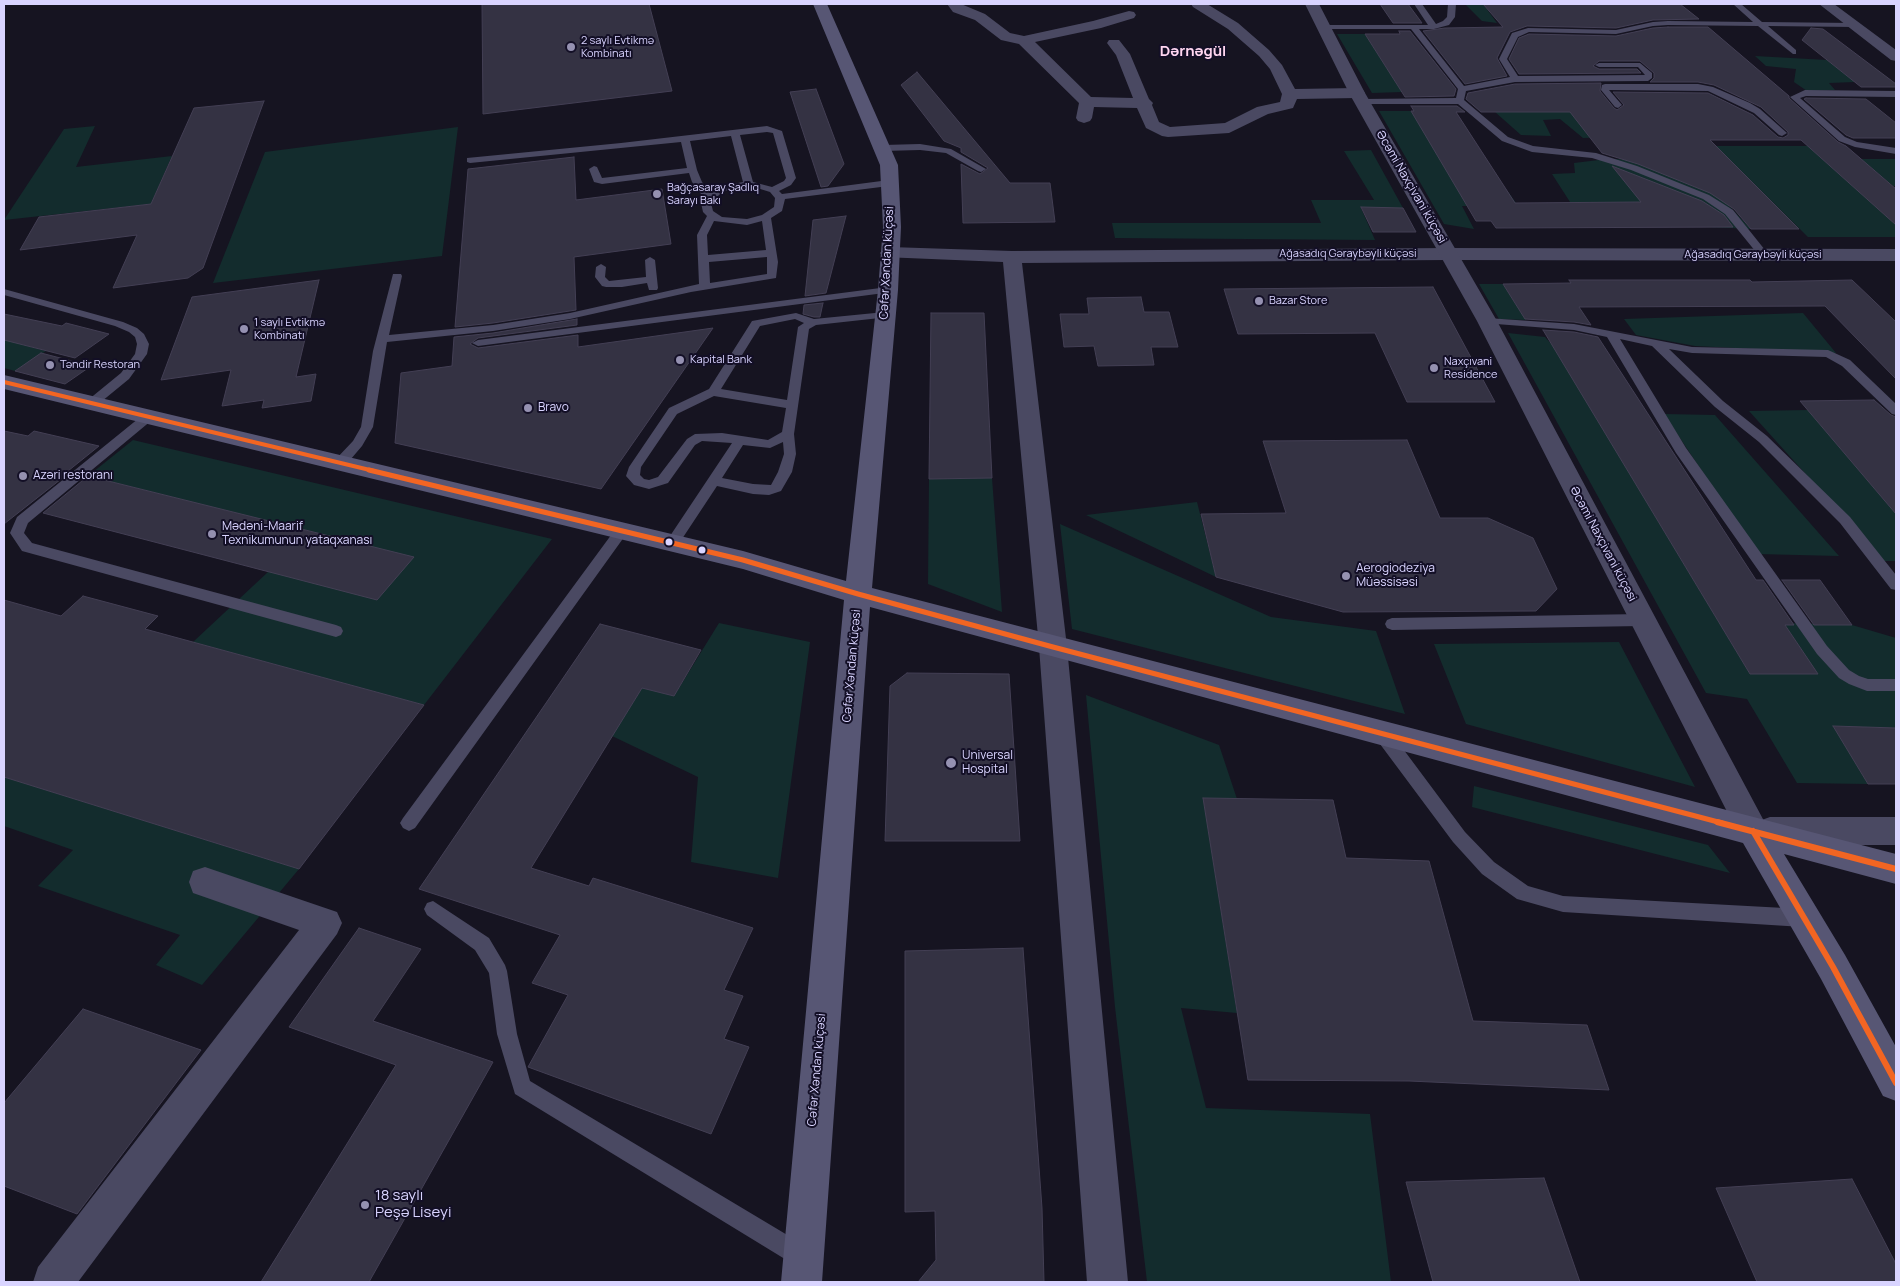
<!DOCTYPE html>
<meta charset="utf-8">
<style>
body{margin:0}
#map{position:relative;width:1900px;height:1286px;overflow:hidden;background:#161421;font-family:Manrope,sans-serif}
canvas{display:block}
.frame{position:absolute;inset:0;border:5px solid #d9d4ff;pointer-events:none}
</style>
<div id="map">
<canvas width="1900" height="1286"></canvas>
<div class="frame"></div>
</div>
<script>
const c = document.querySelector('canvas').getContext('2d');
c.lineJoin = 'round';
function fillPath(path, color) { c.fillStyle = color; c.fill(path, 'evenodd'); }
const shape = rows => new Path2D(rows.map(r => 'M' + r).join(''));
function strokePath(path, color, width, dash) { c.strokeStyle = color; c.lineWidth = width; c.lineCap = dash ? 'butt' : 'round'; c.setLineDash(dash || []); c.stroke(path); }
function label(font, color, halo, rows, align = 'center') {
  c.font = font + ' Manrope,sans-serif'; c.lineWidth = 4; c.setLineDash([]); c.textBaseline = 'middle'; c.strokeStyle = halo; c.fillStyle = color; for (const [text, x, y, turn = 0] of rows) {
    c.save(); c.translate(x, y); c.rotate((+turn || 0) * Math.PI / 180); c.textAlign = isNaN(turn) ? turn : align; if (halo) c.strokeText(text, 0, 0); c.fillText(text, 0, 0); c.restore();
  }
}
const green = shape([
 [1465,4,1483,4,1497,23,1482,21],
 [1337,34,1365,34,1402,92,1372,93],
 [1755,56,1827,60,1855,82,1829,83,1835,90,1807,91,1794,82,1796,69,1766,66],
 [1379,111,1411,111,1509,193,1516,203,1507,206,1462,206,1474,229,1444,224],
 [1495,112,1611,112,1642,136,1583,138,1560,119,1543,120,1551,136,1521,135],
 [95,126,76,167,172,156,151,204,4,220,64,129],
 [458,127,442,256,213,283,265,152],
 [1716,146,1808,146,1896,225,1896,237,1808,237],
 [1371,150,1403,208,1361,208,1375,240,1115,238,1112,223,1321,223,1311,200,1374,200,1344,151],
 [1607,159,1660,160,1692,167,1751,229,1709,227,1688,202,1570,202,1552,174,1575,173,1574,163],
 [1861,159,1896,159,1896,186,1893,186],
 [1479,284,1503,284,1526,320,1499,319],
 [1803,313,1836,353,1695,346,1636,335,1624,319],
 [1508,333,1545,337,1553,346,1750,674,1817,674,1784,623,1852,625,1896,638,1896,728,1834,726,1868,784,1797,783,1747,699,1706,693],
 [4,338,31,347,46,351,15,371,4,368],
 [1808,410,1896,514,1896,561,1884,561,1749,411],
 [1664,414,1715,415,1839,556,1757,554],
 [133,440,552,539,424,705,193,642,268,572,413,557,88,476],
 [992,478,1002,612,928,584,929,479],
 [1197,502,1216,577,1086,515],
 [1060,524,1271,617,1376,631,1405,714,1072,629],
 [719,623,810,642,778,878,691,862,698,777,612,736,642,688,674,696],
 [1619,642,1695,787,1466,724,1434,644],
 [1086,695,1219,745,1237,799,1203,798,1237,1013,1181,1008,1206,1108,1370,1114,1391,1282,1147,1282,1115,1007],
 [4,777,299,869,202,985,156,965,180,935,38,886,73,850,4,826],
 [1474,786,1708,845,1730,873,1472,807]
]);
const building = shape([
 [482,4,649,4,672,91,483,114,482,4],
 [1380,4,1408,4,1422,23,1393,23,1380,4],
 [1483,4,1680,4,1699,19,1653,20,1616,28,1527,26,1510,32,1497,58,1507,76,1465,84,1423,31,1445,28,1503,27,1483,4],
 [1668,27,1708,27,1789,96,1789,98,1838,142,1846,146,1896,189,1896,225,1801,140,1710,140,1799,229,1751,229,1734,209,1710,193,1638,164,1602,153,1570,112,1481,112,1466,99,1468,93,1515,84,1601,83,1600,91,1614,108,1617,110,1624,105,1613,92,1708,93,1753,115,1778,137,1783,138,1788,135,1788,132,1761,107,1714,85,1698,82,1650,82,1654,78,1654,73,1640,61,1599,61,1593,66,1599,69,1637,69,1641,73,1519,74,1509,59,1519,38,1529,34,1616,36,1653,28,1668,27],
 [1811,28,1823,29,1896,84,1896,87,1861,87,1802,40,1811,28],
 [1399,31,1410,31,1456,89,1454,96,1405,97,1365,34,1400,34,1399,31],
 [917,72,1010,183,1050,183,1055,222,963,223,961,164,980,174,988,168,961,152,961,148,944,141,901,85,917,72],
 [816,89,844,164,828,186,821,187,790,92,816,89],
 [1806,98,1866,99,1896,123,1896,138,1853,138,1846,135,1804,99,1806,98],
 [264,101,203,268,188,278,113,288,137,235,20,250,39,217,151,204,194,108,264,101],
 [1411,106,1457,106,1465,112,1456,112,1515,203,1641,202,1612,166,1702,201,1724,215,1733,227,1496,228,1491,221,1476,221,1411,111,1414,111,1411,106],
 [574,157,576,200,662,189,671,244,574,257,576,310,493,323,455,327,468,169,574,157],
 [1361,207,1403,208,1416,232,1373,232,1361,207],
 [846,216,826,293,805,296,813,220,846,216],
 [319,280,296,377,316,374,311,401,262,408,264,400,222,406,231,370,161,380,192,297,319,280],
 [1569,280,1750,280,1752,282,1852,280,1896,322,1896,379,1825,306,1579,307,1591,325,1574,322,1525,319,1503,284,1571,283,1569,280],
 [1433,287,1495,402,1407,402,1375,333,1238,334,1224,289,1433,287],
 [1141,297,1144,312,1169,312,1178,347,1151,347,1154,365,1098,366,1094,346,1064,347,1060,314,1089,314,1087,298,1141,297],
 [823,303,820,317,814,317,803,314,804,305,823,303],
 [931,313,984,313,992,478,929,479,931,313],
 [4,314,62,326,66,323,109,334,75,358,4,340,4,314],
 [577,319,577,325,478,338,470,344,478,348,578,335,578,347,713,328,601,489,395,443,401,373,452,366,454,337,493,333,577,319],
 [1543,330,1574,332,1598,337,1756,580,1763,580,1794,625,1785,625,1818,674,1750,674,1543,330],
 [41,353,91,366,65,384,15,371,41,353],
 [1874,400,1891,415,1896,417,1896,514,1800,401,1874,400],
 [4,431,28,436,34,431,99,446,68,471,70,472,4,524,4,431],
 [1407,440,1440,518,1488,518,1533,538,1557,589,1536,611,1343,612,1216,577,1201,514,1286,513,1263,441,1407,440],
 [88,476,414,557,377,600,43,513,88,476],
 [1782,580,1820,580,1852,625,1814,625,1782,580],
 [83,596,158,616,145,629,424,705,299,869,4,777,4,600,61,616,83,596],
 [600,624,701,650,674,696,642,688,531,868,589,886,593,878,753,928,724,990,743,996,724,1039,749,1047,711,1134,528,1067,568,995,532,983,560,935,419,889,600,624],
 [907,673,1009,674,1020,841,885,841,890,686,907,673],
 [1833,726,1896,728,1896,784,1868,784,1833,726],
 [1203,798,1333,800,1346,858,1429,861,1473,1021,1587,1025,1609,1090,1409,1081,1248,1080,1203,798],
 [359,928,421,949,373,1021,493,1062,369,1282,261,1282,396,1065,289,1027,359,928],
 [1023,948,1042,1208,1044,1282,918,1282,936,1260,935,1211,905,1212,905,951,1023,948],
 [83,1009,201,1050,77,1214,4,1186,4,1103,83,1009],
 [1544,1178,1580,1282,1433,1282,1406,1182,1544,1178],
 [1852,1179,1896,1264,1896,1282,1757,1282,1716,1188,1852,1179]
]);
const service = shape([
 [1414,4,1422,4,1436,24,1443,21,1447,17,1448,4,1456,4,1455,17,1449,25,1434,29,1419,29,1464,86,1510,77,1499,59,1512,33,1528,28,1616,30,1653,22,1668,21,1753,22,1733,4,1741,4,1762,22,1854,23,1858,25,1854,27,1768,26,1796,50,1796,54,1793,54,1758,26,1668,25,1653,26,1616,34,1529,32,1518,37,1507,59,1518,76,1645,75,1638,67,1599,67,1595,65,1599,63,1640,63,1652,73,1652,78,1648,81,1515,82,1466,91,1464,100,1508,137,1533,146,1596,153,1637,166,1709,195,1733,210,1769,255,1764,258,1760,257,1725,214,1703,199,1631,170,1592,158,1532,152,1502,141,1458,104,1360,104,1360,100,1363,99,1456,98,1458,89,1411,29,1324,29,1320,27,1324,25,1428,25,1414,4],
 [1698,84,1713,87,1750,103,1760,109,1787,133,1782,136,1779,135,1754,113,1708,91,1609,90,1622,105,1618,108,1615,107,1601,90,1602,85,1605,84,1698,84],
 [1805,90,1896,91,1896,97,1806,96,1800,98,1845,137,1857,142,1896,148,1896,154,1855,147,1839,141,1790,97,1805,90],
 [767,126,782,131,796,178,791,185,779,191,782,194,889,180,894,183,889,186,785,199,782,211,771,218,778,262,776,278,691,292,570,319,493,331,387,342,373,427,362,446,345,466,335,466,334,463,335,460,353,441,361,427,373,351,393,274,401,274,402,276,389,335,493,325,570,313,699,284,697,235,707,216,703,212,701,203,704,198,692,182,689,173,602,184,594,182,589,169,594,166,597,167,602,178,687,168,681,142,470,163,467,162,467,158,621,143,767,126],
 [767,132,773,133,786,178,784,181,772,187,753,182,740,135,767,132],
 [731,136,743,182,718,187,710,193,702,182,697,170,690,141,731,136],
 [739,188,757,188,770,192,775,198,774,207,762,215,747,219,722,217,713,211,711,203,713,200,724,191,739,188],
 [714,221,747,225,762,221,766,250,708,255,707,235,714,221],
 [767,257,767,274,710,283,709,262,767,257],
 [920,144,951,149,986,169,981,172,978,171,946,153,920,150,883,151,878,148,883,145,920,144],
 [650,257,655,260,658,288,657,290,649,290,647,283,622,287,606,287,602,286,595,277,596,267,601,264,606,267,605,277,609,281,646,277,645,260,650,257],
 [888,287,893,290,892,292,478,346,472,343,478,340,888,287],
 [4,289,123,322,137,328,144,334,149,344,147,354,129,379,96,406,88,406,86,403,88,400,121,373,135,354,137,344,135,337,129,332,115,326,4,295,4,289],
 [885,312,889,313,891,315,889,317,816,325,809,329,794,434,796,454,792,472,781,491,769,495,753,494,717,486,678,545,668,545,666,542,732,443,702,441,695,445,668,483,649,489,634,485,626,476,629,467,669,408,709,389,752,321,796,313,814,319,885,312],
 [795,319,804,323,798,327,787,400,721,389,760,326,795,319],
 [714,396,786,408,782,432,768,440,722,433,695,434,687,439,658,477,649,480,644,479,640,475,641,467,677,414,714,396],
 [783,442,784,454,778,472,771,485,753,484,722,478,743,445,770,448,783,442],
 [1487,318,1574,324,1692,347,1828,350,1850,360,1896,404,1896,415,1892,414,1842,366,1826,357,1692,353,1669,349,1723,401,1767,436,1850,517,1896,575,1896,590,1891,589,1840,523,1759,442,1715,407,1652,346,1620,339,1686,448,1827,646,1849,670,1859,676,1868,679,1896,679,1896,691,1867,691,1849,684,1839,678,1817,654,1676,453,1607,337,1574,330,1483,323,1481,321,1483,319,1487,318],
 [148,413,154,417,152,420,28,523,24,533,32,543,336,625,341,627,343,631,341,635,336,637,22,551,10,533,17,517,144,414,148,413],
 [622,525,627,527,629,530,627,533,415,828,409,831,403,828,400,823,403,818,617,527,622,525],
 [1642,614,1647,616,1649,620,1647,624,1642,626,1392,630,1387,628,1385,624,1387,620,1392,618,1642,614],
 [1383,728,1389,730,1465,832,1494,862,1528,886,1563,896,1803,909,1809,912,1812,918,1809,924,1803,927,1563,912,1517,899,1482,874,1453,842,1377,740,1375,735,1377,730,1383,728],
 [433,901,489,938,505,965,507,971,517,1034,530,1081,809,1248,812,1256,809,1264,801,1267,793,1264,515,1094,497,1034,489,973,475,950,427,915,424,909,427,903,433,901]
]);
const minor = shape([
 [947,4,961,4,985,14,1010,33,1024,36,1093,21,1129,11,1134,12,1136,15,1134,18,1101,28,1035,42,1091,97,1133,98,1116,55,1107,43,1109,40,1119,40,1130,54,1149,99,1153,103,1152,105,1159,122,1170,127,1225,123,1257,107,1280,102,1282,94,1270,69,1259,56,1228,29,1193,7,1191,4,1207,4,1238,23,1269,50,1282,65,1295,89,1357,88,1363,90,1365,93,1363,96,1357,98,1297,99,1293,108,1268,114,1229,133,1168,137,1162,136,1146,128,1137,108,1094,107,1092,118,1090,121,1084,123,1078,121,1076,118,1079,103,1019,44,1001,40,975,20,953,12,947,4],
 [1819,4,1834,4,1896,50,1896,61,1891,60,1819,4],
 [890,247,1012,251,1449,248,1896,249,1896,261,1449,260,1022,263,1067,647,1128,1282,1087,1282,1039,647,1003,262,883,257,880,253,883,249,890,247],
 [1770,817,1896,817,1896,845,1770,845,1759,841,1754,831,1759,821,1770,817],
 [205,867,337,912,342,923,337,934,78,1282,33,1282,38,1267,299,930,193,893,189,882,193,871,205,867]
]);
const tertiary = shape([
 [1305,4,1319,4,1365,93,1497,321,1764,821,1769,831,1764,841,1753,845,1742,841,1477,321,1349,93,1305,4]
]);
const secondary = shape([
 [813,4,827,4,898,165,901,227,898,290,872,588,1896,854,1896,884,1784,854,1845,955,1896,1047,1896,1101,1883,1096,1821,979,1743,843,870,607,822,1282,781,1282,844,600,743,569,4,389,4,375,743,551,846,581,878,290,883,227,880,165,813,4]
]);
const bus1Far2 = shape([
 [4,382,374,471]
]);
const bus1Far1 = shape([
 [369,470,743,560,858,594,1053,647,1722,823]
]);
const bus1 = shape([
 [1717,822,1896,869],
 [1753,831,1833,967,1896,1083]
]);
const markers = [
 [571,47,5,"#9591b1"],
 [657,194,5,"#9591b1"],
 [1259,301,5,"#9591b1"],
 [244,329,5,"#9591b1"],
 [680,360,5,"#9591b1"],
 [50,365,5,"#9591b1"],
 [1434,368,5,"#9591b1"],
 [528,408,5,"#9591b1"],
 [23,476,5,"#9591b1"],
 [212,534,5,"#9591b1"],
 [669,542,4.5,"#d9d4ff"],
 [702,550,4.5,"#d9d4ff"],
 [1346,576,5,"#9591b1"],
 [951,763,6,"#9591b1"],
 [365,1205,5,"#9591b1"]
];
const farPoinames = [
 ["2 saylı Evtikmə",581,41],
 ["Kombinatı",581,54],
 ["Bağçasaray Şadlıq",667,188],
 ["Sarayı Bakı",667,201],
 ["Bazar Store",1269,301],
 ["1 saylı Evtikmə",254,323],
 ["Kombinatı",254,336],
 ["Kapital Bank",690,360],
 ["Naxçıvani",1444,362],
 ["Residence",1444,375],
 ["Təndir Restoran",60,365]
];
const farStreetnames = [
 ["Ağasadıq Gəraybəyli küçəsi",1348,254],
 ["Ağasadıq Gəraybəyli küçəsi",1753,255]
];
const streetNames = [
 ["Əcəmi Naxçivani küçəsi",1411,187,60],
 ["Cəfər Xəndan küçəsi",887,263,-87],
 ["Əcəmi Naxçivani küçəsi",1603,544,62],
 ["Cəfər Xəndan küçəsi",852,666,-85],
 ["Cəfər Xəndan küçəsi",817,1070,-85]
];
const poiNames = [
 ["Bravo",538,408],
 ["Azəri restoranı",33,476],
 ["Mədəni-Maarif",222,527],
 ["Texnikumunun yataqxanası",222,541],
 ["Aerogiodeziya",1356,569],
 ["Müəssisəsi",1356,583],
 ["Universal",962,756],
 ["Hospital",962,770]
];
const farDistrictnames = [
 ["Dərnəgül",1193,52]
];
const nearPoinames = [
 ["18 saylı",375,1196],
 ["Peşə Liseyi",375,1213]
];
fillPath(green, '#132c2d');
fillPath(building, '#343243');
strokePath(building, '#433f54', 1);
fillPath(service, '#4a4962');
fillPath(minor, '#4a4962');
fillPath(tertiary, '#4a4962');
fillPath(secondary, '#575674');
strokePath(bus1Far2, '#f26522', 4);
strokePath(bus1Far1, '#f26522', 5);
strokePath(bus1, '#f26522', 6);
for (const [x, y, r, color] of markers) { const dot = new Path2D(); dot.arc(x, y, r, 0, 2 * Math.PI); c.fillStyle = color; c.fill(dot); strokePath(dot, '#130f26', 2); }
label('11px', '#d9d4ff', '#130f26', farPoinames, 'left');
label('11px', '#d9d4ff', '#130f26', farStreetnames);
label('12px', '#d9d4ff', '#130f26', streetNames);
label('12px', '#d9d4ff', '#130f26', poiNames, 'left');
label('bold 15px', '#ffd6f0', '#130f26', farDistrictnames);
label('15px', '#d9d4ff', '#130f26', nearPoinames, 'left');
</script>
